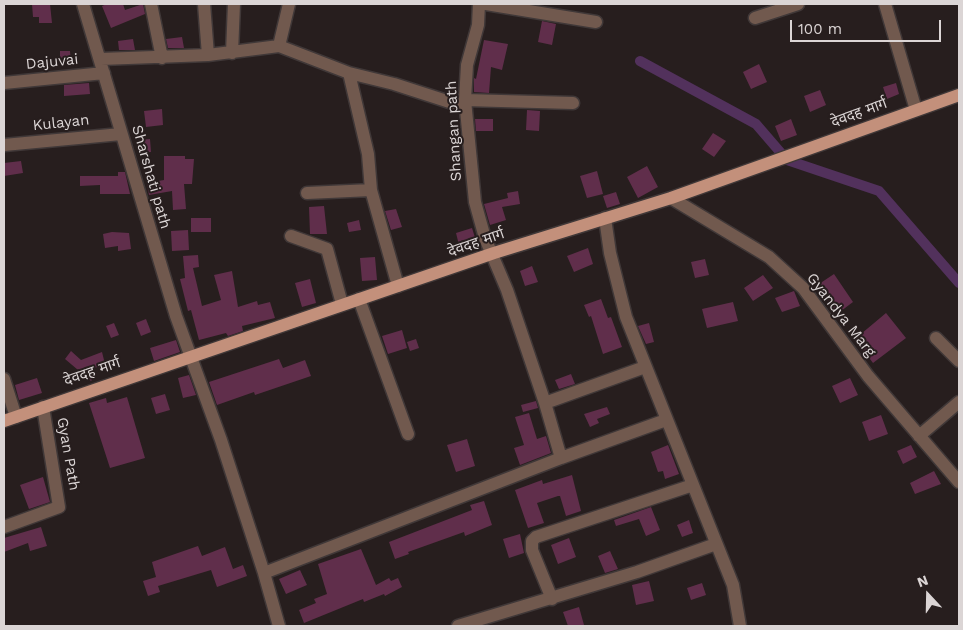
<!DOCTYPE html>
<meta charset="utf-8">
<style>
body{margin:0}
#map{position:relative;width:963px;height:630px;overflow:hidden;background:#271e1e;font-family:"Work Sans",sans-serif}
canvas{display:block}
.frame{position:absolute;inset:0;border:5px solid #dbd5d5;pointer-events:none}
.north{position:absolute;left:903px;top:570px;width:50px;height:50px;-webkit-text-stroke:4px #271e1e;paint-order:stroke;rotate:339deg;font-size:14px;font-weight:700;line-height:20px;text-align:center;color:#dbd5d5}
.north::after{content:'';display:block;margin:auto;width:18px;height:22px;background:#dbd5d5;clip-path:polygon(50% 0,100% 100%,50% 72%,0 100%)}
.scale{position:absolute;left:790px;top:20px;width:151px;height:22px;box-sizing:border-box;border:2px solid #dbd5d5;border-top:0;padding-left:6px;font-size:15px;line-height:18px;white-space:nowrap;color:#dbd5d5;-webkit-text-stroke:4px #271e1e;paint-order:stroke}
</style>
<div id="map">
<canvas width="963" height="630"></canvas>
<div class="frame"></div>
<div class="north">N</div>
<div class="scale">100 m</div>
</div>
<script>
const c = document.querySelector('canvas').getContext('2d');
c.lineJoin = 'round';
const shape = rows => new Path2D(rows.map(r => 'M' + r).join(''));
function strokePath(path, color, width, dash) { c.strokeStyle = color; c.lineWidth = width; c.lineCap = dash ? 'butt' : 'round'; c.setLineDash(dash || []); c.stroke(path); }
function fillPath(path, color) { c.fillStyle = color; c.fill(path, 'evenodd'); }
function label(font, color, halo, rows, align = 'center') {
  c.font = font + ' "Work Sans","Noto Sans Devanagari",sans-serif'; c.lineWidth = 4; c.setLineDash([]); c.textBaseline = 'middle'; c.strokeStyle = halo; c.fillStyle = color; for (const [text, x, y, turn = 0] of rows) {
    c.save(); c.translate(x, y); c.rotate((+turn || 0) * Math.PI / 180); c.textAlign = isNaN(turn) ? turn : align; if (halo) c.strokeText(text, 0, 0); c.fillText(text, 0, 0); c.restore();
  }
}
const canal = shape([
 [640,61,756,124,787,160,879,191,959,283]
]);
const building = shape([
 [32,4,50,4,52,23,39,23,39,17,33,17],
 [107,4,123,4,125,10,143,4,145,14,111,28,102,6],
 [542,21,556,24,552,45,538,42],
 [182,37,184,48,168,48,166,39],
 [133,39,135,50,119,50,118,41],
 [484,40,508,44,502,70,491,67,489,93,474,92,474,78,476,79],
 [60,51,70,51,71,63,60,63],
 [759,64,767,82,751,89,743,72],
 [89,83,90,94,64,96,64,85],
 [896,83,899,94,887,99,883,87],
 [820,90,826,105,810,112,804,96],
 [162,109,163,125,146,127,144,111],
 [527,110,540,111,539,131,526,130],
 [475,119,493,119,493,131,476,131],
 [791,119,797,135,781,141,775,126],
 [713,133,726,141,714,157,702,149],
 [150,139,151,152,139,153,138,140],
 [164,156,185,156,185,159,194,159,192,184,184,184,186,209,173,210,172,191,149,195,147,183,164,180],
 [21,161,23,173,4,176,4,163],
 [647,166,658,187,638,198,627,177],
 [597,171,603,194,587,198,580,176],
 [118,172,125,172,130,194,100,194,100,185,80,186,80,176,118,176],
 [518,191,520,204,502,207,506,220,490,225,484,204,508,198,507,193],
 [616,192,620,204,607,208,603,196],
 [324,206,327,234,310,234,309,207],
 [396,209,402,227,391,230,385,211],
 [191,218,211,218,211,232,191,232],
 [359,220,361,230,349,232,347,223],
 [472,228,477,244,460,249,456,233],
 [188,230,189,250,172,251,171,231],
 [112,232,129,233,131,249,118,251,118,246,105,248,103,234],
 [588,248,593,264,574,272,567,256],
 [198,255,199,267,193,268,202,306,221,300,214,275,232,271,238,307,257,301,258,305,270,302,275,318,242,326,243,331,228,336,226,333,199,340,191,310,188,311,180,279,185,278,183,256],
 [375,257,377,280,362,281,360,258],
 [705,259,709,275,695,278,691,262],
 [532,266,538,282,525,286,520,271],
 [834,274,853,302,837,314,816,286],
 [763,275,773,288,753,301,744,288],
 [310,279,316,303,302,307,295,283],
 [794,291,800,306,782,312,775,298],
 [601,299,608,318,611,317,622,347,603,354,591,316,589,317,584,305],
 [733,302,738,321,707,328,702,309],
 [886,313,906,338,873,363,855,339],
 [146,319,151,332,141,336,136,323],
 [114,323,119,335,111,338,106,326],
 [649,323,654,342,646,344,638,326],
 [402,330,407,348,388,354,382,336],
 [416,339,419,348,410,351,407,342],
 [176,340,180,352,154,361,150,348],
 [71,351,81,360,102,352,105,364,92,369,97,374,91,381,65,359],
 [279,359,283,368,305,360,311,376,255,395,254,392,217,405,209,382],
 [571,374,575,384,559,389,555,380],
 [189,375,196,395,183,398,178,378],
 [37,378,42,393,19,400,15,385],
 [850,378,858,395,840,403,832,386],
 [165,394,170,410,156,414,151,398],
 [127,397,145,458,110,468,89,403,106,398,107,403],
 [536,401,538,408,523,412,521,405],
 [607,407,610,414,597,419,599,423,590,427,584,414],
 [529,413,537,439,546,436,551,453,520,465,514,448,524,445,515,417],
 [881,415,888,434,869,441,862,422],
 [467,439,475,466,456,472,447,445],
 [668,445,679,474,665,479,663,471,658,472,651,452],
 [911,445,917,457,903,464,897,451],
 [934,471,941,484,915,494,910,483],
 [572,475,581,511,566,516,560,496,558,496,537,503,544,523,528,528,515,490,542,480,543,484],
 [43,477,50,502,29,509,20,485],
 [484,501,492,525,465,536,464,532,408,552,409,554,395,559,389,542,472,510,470,505],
 [651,507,660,530,646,536,639,519,616,526,614,520],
 [689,520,693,533,682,537,677,525],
 [41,527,47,546,30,551,28,543,4,552,4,538],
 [520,534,524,553,509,558,503,539],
 [569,538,576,557,558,564,551,545],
 [198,546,202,556,225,547,233,569,243,565,247,576,217,587,211,570,158,586,160,592,148,596,143,581,156,577,152,562],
 [361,549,376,585,389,578,391,581,398,578,402,587,385,596,384,594,364,602,363,599,304,623,299,610,316,603,314,599,327,594,318,564],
 [610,551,618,569,605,573,598,556],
 [300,570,307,585,286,594,279,579],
 [649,581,654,601,636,605,632,585],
 [702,583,706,595,691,600,687,588],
 [579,607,584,625,568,626,563,612]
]);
const minor = shape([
 [83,4,176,316,221,440,264,573,279,626],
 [151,4,162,58],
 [204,4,208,55],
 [479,4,478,25,467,65,465,100,475,202,485,238,507,290,545,403],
 [486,4,596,22],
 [885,4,916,110],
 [755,18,798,4],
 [279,46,289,4],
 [232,53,234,4],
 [101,59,208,55,279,46,349,73,394,84,465,107],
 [349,73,368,154,371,190,398,286],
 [4,83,104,73],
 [465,100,573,103],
 [4,145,121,134],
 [307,193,371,190],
 [671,198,769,257,803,288,868,376,959,482],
 [605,218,610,253,626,317,733,585,740,626],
 [291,236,327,249,342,304],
 [359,299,408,434],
 [936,338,959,361],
 [4,379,16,417],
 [919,436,959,402],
 [561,458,545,403,645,367],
 [4,527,59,507,43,407],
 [264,573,561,458,666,420],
 [552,599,532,550,532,541,536,537,693,485],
 [458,626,637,572,716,544]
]);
const major = shape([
 [4,421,494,253,671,198,959,95]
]);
const streetNames = [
 ["Dajuvai",52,62,-6],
 ["देवदह मार्ग",859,113,-20],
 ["Kulayan",61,123,-6],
 ["Shangan path",454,131,-93],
 ["Sharshati path",151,177,74],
 ["देवदह मार्ग",476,243,-19],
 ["Gyandya Marg",841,315,52],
 ["देवदह मार्ग",92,372,-19],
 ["Gyan Path",68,454,80]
];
strokePath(canal, '#52315c', 10);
fillPath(building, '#602e4b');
strokePath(minor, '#403838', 15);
strokePath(major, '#403838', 15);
strokePath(minor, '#71594e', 12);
strokePath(major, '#c3907b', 12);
label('15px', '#dbd5d5', '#271e1e', streetNames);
</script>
